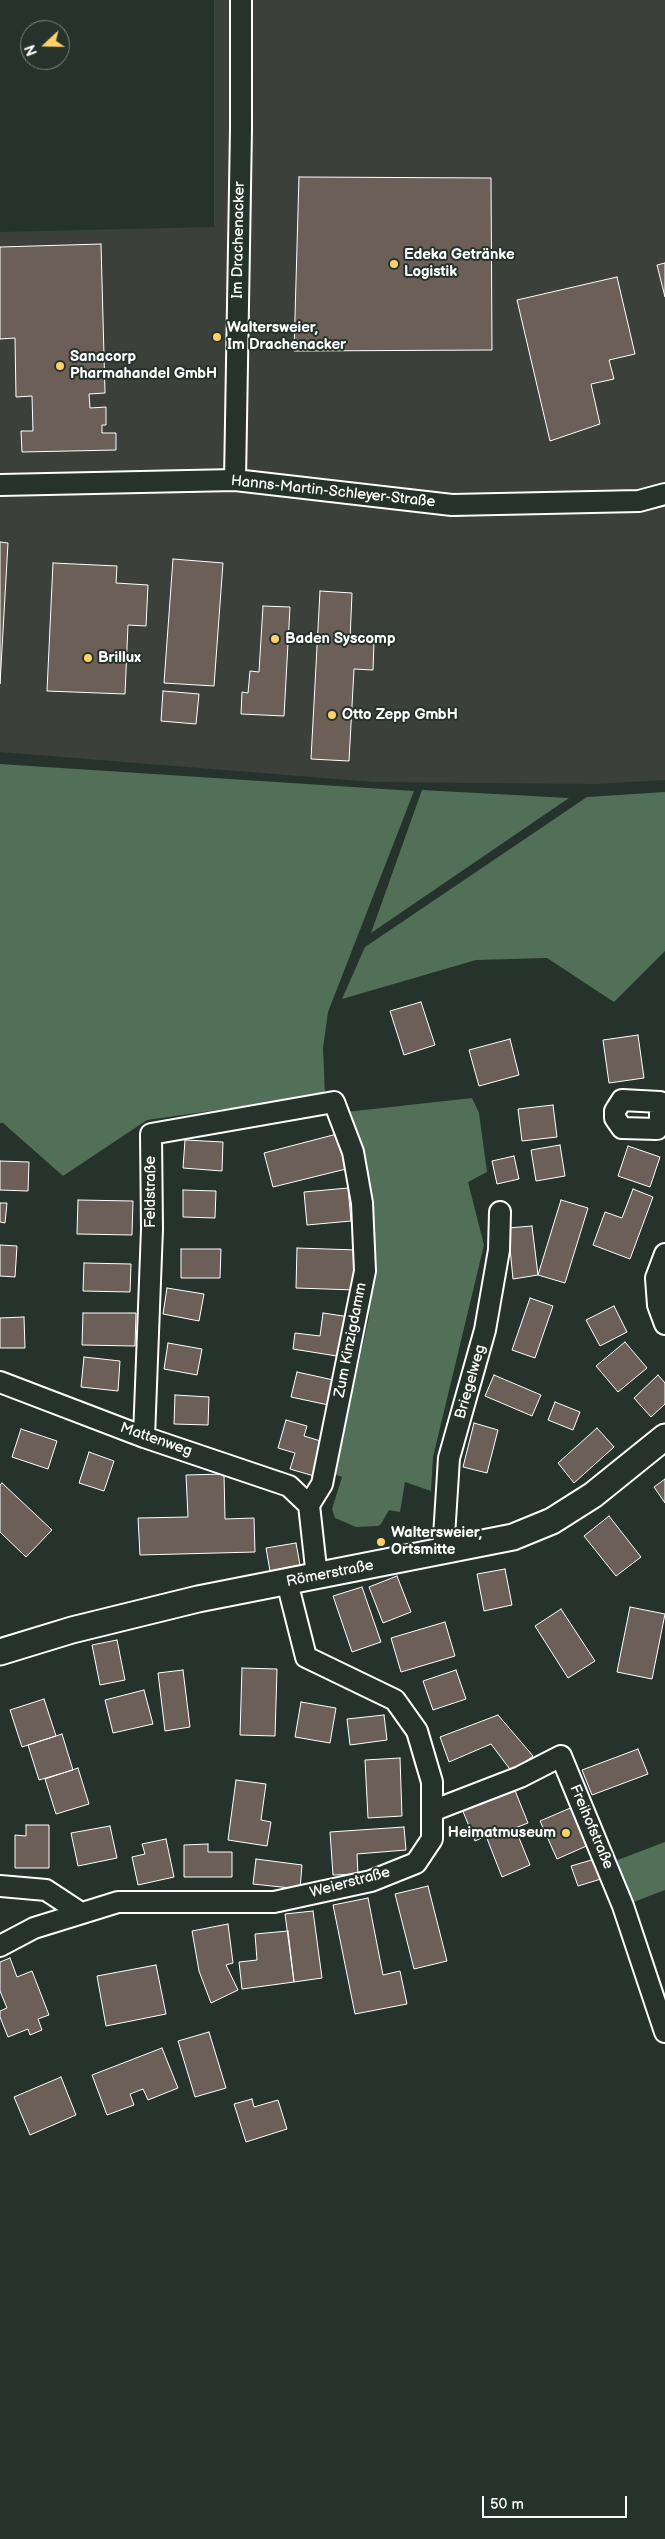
<!DOCTYPE html>
<meta charset="utf-8">
<style>
body{margin:0}
#map{position:relative;width:665px;height:2539px;overflow:hidden;background:#26332d;font-family:"Balsamiq Sans",sans-serif}
canvas{display:block}
.north{position:absolute;left:20px;top:20px;width:50px;height:50px;box-sizing:border-box;background:#26332d;border:1px solid #7d8581;border-radius:50%;rotate:249deg;font-size:14px;font-weight:700;line-height:20px;text-align:center;color:#fff}
.north::after{content:'';display:block;margin:auto;width:18px;height:22px;background:#ffd166;clip-path:polygon(50% 0,100% 100%,50% 72%,0 100%)}
.scale{position:absolute;left:482px;top:2496px;width:145px;height:22px;box-sizing:border-box;border:2px solid #fff;border-top:0;padding-left:6px;font-size:15px;line-height:18px;white-space:nowrap;color:#fff;-webkit-text-stroke:4px #26332d;paint-order:stroke}
</style>
<div id="map">
<canvas width="665" height="2539"></canvas>
<div class="north">N</div>
<div class="scale">50 m</div>
</div>
<script>
const c = document.querySelector('canvas').getContext('2d');
c.lineJoin = 'round';
function fillPath(path, color) { c.fillStyle = color; c.fill(path, 'evenodd'); }
const shape = rows => new Path2D(rows.map(r => 'M' + r).join(''));
function strokePath(path, color, width, dash) { c.strokeStyle = color; c.lineWidth = width; c.lineCap = dash ? 'butt' : 'round'; c.setLineDash(dash || []); c.stroke(path); }
function label(font, color, halo, rows, align = 'center') {
  c.font = font + ' "Balsamiq Sans",sans-serif'; c.lineWidth = 4; c.setLineDash([]); c.textBaseline = 'middle'; c.strokeStyle = halo; c.fillStyle = color; for (const [text, x, y, turn = 0] of rows) {
    c.save(); c.translate(x, y); c.rotate((+turn || 0) * Math.PI / 180); c.textAlign = isNaN(turn) ? turn : align; if (halo) c.strokeText(text, 0, 0); c.fillText(text, 0, 0); c.restore();
  }
}
const built = shape([
 [214,0,665,0,665,780,597,784,374,782,0,752,0,232,214,227]
]);
const green = shape([
 [0,764,414,791,328,1012,323,1048,325,1095,147,1120,63,1176,3,1123,0,1123],
 [422,790,569,798,371,933],
 [665,792,665,951,614,1002,547,958,476,960,342,999,365,947,587,797],
 [472,1098,479,1113,487,1172,468,1182,484,1245,433,1457,431,1491,405,1482,400,1512,389,1510,381,1524,378,1526,356,1527,335,1518,332,1509,342,1477,334,1474,369,1317,373,1251,346,1112],
 [665,1842,665,1890,623,1906,607,1864]
]);
const building = shape([
 [299,177,491,178,492,350,294,351,299,177],
 [101,244,105,393,89,394,90,408,106,407,106,425,102,425,102,433,116,433,116,450,22,452,21,431,33,431,32,396,16,397,15,338,0,339,0,247,101,244],
 [665,263,665,297,657,265,665,263],
 [617,277,635,354,609,360,614,379,591,384,600,424,550,441,517,300,617,277],
 [0,542,8,543,0,684,0,542],
 [173,559,223,563,214,686,164,683,173,559],
 [53,563,117,566,116,583,148,585,146,626,128,625,125,694,47,691,53,563],
 [320,591,352,593,350,640,374,642,373,670,354,669,349,761,311,759,320,591],
 [263,606,290,607,284,716,241,714,242,692,248,693,250,671,259,672,263,606],
 [163,691,199,694,196,724,161,721,163,691],
 [421,1002,435,1045,404,1055,390,1011,421,1002],
 [638,1035,644,1078,609,1083,603,1040,638,1035],
 [510,1039,519,1075,479,1086,469,1050,510,1039],
 [553,1105,557,1137,522,1141,518,1109,553,1105],
 [337,1134,346,1169,273,1187,264,1153,337,1134],
 [185,1140,223,1142,222,1171,183,1168,185,1140],
 [560,1145,565,1176,536,1181,531,1150,560,1145],
 [628,1146,660,1157,650,1187,618,1176,628,1146],
 [514,1156,519,1179,497,1184,492,1161,514,1156],
 [0,1161,29,1162,28,1191,0,1190,0,1161],
 [348,1188,351,1221,307,1225,304,1192,348,1188],
 [633,1189,653,1197,630,1259,593,1245,605,1212,622,1218,633,1189],
 [183,1190,216,1191,215,1218,183,1217,183,1190],
 [78,1200,133,1201,132,1235,77,1234,78,1200],
 [561,1200,588,1208,565,1283,538,1275,561,1200],
 [0,1203,7,1203,5,1223,0,1222,0,1203],
 [532,1226,538,1275,513,1279,508,1228,532,1226],
 [0,1245,17,1246,15,1277,0,1276,0,1245],
 [297,1248,357,1250,356,1290,296,1288,297,1248],
 [181,1249,221,1249,220,1278,181,1278,181,1249],
 [84,1263,131,1264,130,1292,83,1291,84,1263],
 [167,1288,204,1294,199,1321,163,1314,167,1288],
 [530,1298,553,1306,535,1358,512,1350,530,1298],
 [614,1306,627,1332,600,1346,586,1320,614,1306],
 [83,1313,136,1313,135,1346,82,1345,83,1313],
 [323,1313,350,1317,343,1357,293,1349,295,1333,320,1336,323,1313],
 [24,1317,25,1348,0,1348,0,1318,24,1317],
 [625,1342,647,1368,618,1392,596,1366,625,1342],
 [168,1343,202,1349,197,1375,164,1369,168,1343],
 [84,1357,120,1361,118,1391,81,1387,84,1357],
 [297,1372,338,1381,333,1406,291,1397,297,1372],
 [494,1375,541,1395,532,1416,485,1396,494,1375],
 [658,1375,665,1383,665,1404,651,1417,634,1398,658,1375],
 [175,1395,209,1397,208,1425,174,1424,175,1395],
 [555,1402,580,1412,573,1430,548,1420,555,1402],
 [286,1420,307,1426,304,1436,324,1442,314,1476,290,1469,295,1453,278,1448,286,1420],
 [474,1423,498,1430,487,1473,463,1467,474,1423],
 [597,1428,614,1447,574,1483,558,1463,597,1428],
 [21,1429,57,1441,48,1469,12,1457,21,1429],
 [89,1452,114,1461,104,1491,79,1483,89,1452],
 [224,1474,225,1519,254,1518,255,1552,140,1555,138,1518,188,1517,186,1475,224,1474],
 [665,1479,665,1503,654,1487,665,1479],
 [2,1483,52,1530,26,1557,0,1532,0,1485,2,1483],
 [609,1516,641,1557,616,1576,584,1536,609,1516],
 [296,1543,300,1565,270,1571,266,1548,296,1543],
 [505,1569,512,1605,484,1611,477,1574,505,1569],
 [397,1576,411,1612,383,1623,369,1587,397,1576],
 [362,1587,381,1642,352,1652,333,1596,362,1587],
 [630,1607,665,1614,652,1679,617,1672,630,1607],
 [561,1609,595,1661,568,1678,535,1626,561,1609],
 [445,1622,455,1656,401,1672,391,1638,445,1622],
 [117,1640,125,1680,100,1685,92,1645,117,1640],
 [242,1668,277,1669,275,1736,240,1735,242,1668],
 [183,1670,190,1727,165,1731,158,1673,183,1670],
 [456,1670,466,1699,433,1710,423,1681,456,1670],
 [144,1690,153,1724,113,1733,105,1700,144,1690],
 [44,1699,56,1736,22,1747,10,1710,44,1699],
 [301,1702,336,1708,330,1743,295,1737,301,1702],
 [384,1715,387,1740,350,1745,347,1719,384,1715],
 [498,1715,533,1756,512,1772,491,1744,449,1762,440,1737,498,1715],
 [62,1734,73,1770,39,1780,28,1745,62,1734],
 [638,1749,648,1774,592,1795,582,1770,638,1749],
 [400,1758,402,1816,368,1818,365,1760,400,1758],
 [78,1768,89,1804,56,1814,45,1779,78,1768],
 [236,1780,266,1784,261,1820,271,1822,267,1846,228,1840,236,1780],
 [514,1788,528,1823,515,1828,530,1865,502,1877,486,1836,475,1841,462,1809,514,1788],
 [575,1806,591,1844,557,1859,540,1821,575,1806],
 [26,1825,49,1825,49,1868,15,1868,15,1835,26,1836,26,1825],
 [110,1826,117,1858,78,1866,71,1833,110,1826],
 [404,1827,406,1850,357,1854,358,1874,333,1875,330,1832,404,1827],
 [166,1839,174,1877,138,1885,132,1857,145,1854,142,1844,166,1839],
 [208,1844,208,1852,232,1852,232,1877,184,1877,184,1845,208,1844],
 [256,1859,302,1865,300,1889,253,1884,256,1859],
 [595,1859,601,1879,578,1886,571,1866,595,1859],
 [428,1886,447,1961,414,1969,395,1894,428,1886],
 [368,1898,383,1975,400,1971,407,2004,355,2014,333,1905,368,1898],
 [313,1911,322,1978,294,1982,285,1914,313,1911],
 [228,1924,233,1963,226,1965,238,1990,211,2003,199,1971,192,1931,228,1924],
 [288,1931,294,1982,242,1989,239,1962,257,1960,255,1934,288,1931],
 [10,1958,17,1977,32,1971,49,2015,38,2019,42,2030,30,2035,28,2029,8,2037,0,2017,0,2011,7,2008,0,1991,0,1962,10,1958],
 [156,1965,166,2014,106,2026,97,1976,156,1965],
 [209,2032,226,2088,195,2097,178,2041,209,2032],
 [162,2048,178,2088,148,2100,143,2089,130,2094,134,2105,107,2115,92,2075,162,2048],
 [61,2077,76,2115,30,2135,14,2097,61,2077],
 [252,2099,254,2107,278,2100,287,2129,246,2142,234,2104,252,2099]
]);
const minor = shape([
 [235,480,241,129,241,0],
 [0,485,235,480,452,505,639,501,665,494],
 [622,1100,660,1102,660,1122,657,1129,622,1128,615,1118,615,1111,622,1100],
 [665,1254,656,1278,658,1305,665,1324],
 [0,1382,144,1437,289,1486,309,1505],
 [144,1437,152,1229,151,1134,334,1102,353,1152,362,1203,365,1271,322,1484,309,1505,317,1577],
 [443,1552,449,1458,485,1330,499,1250,500,1212],
 [432,1811,520,1777,561,1756,623,1906,665,2032],
 [0,1886,46,1890,81,1913],
 [0,1946,34,1928,118,1902,274,1902,371,1881,416,1863,432,1839,432,1782,417,1731,395,1700,306,1657,287,1582]
]);
const tertiary = shape([
 [0,1652,72,1630,198,1599,513,1537,552,1521,593,1495,665,1437]
]);
const markers = [
 [394,264,5,"#ffd166"],
 [217,337,5,"#ffd166"],
 [60,366,5,"#ffd166"],
 [275,639,5,"#ffd166"],
 [88,658,5,"#ffd166"],
 [332,715,5,"#ffd166"],
 [381,1542,5,"#ffd166"],
 [566,1833,5,"#ffd166"]
];
const streetNames = [
 ["Im Drachenacker",239,240,-89],
 ["Hanns-Martin-Schleyer-Straße",333,492,6],
 ["Feldstraße",151,1192,-90],
 ["Zum Kinzigdamm",351,1340,-79],
 ["Briegelweg",471,1382,-74],
 ["Mattenweg",156,1440,19],
 ["Römerstraße",330,1574,-11],
 ["Freihofstraße",591,1827,67],
 ["Weierstraße",350,1883,-15]
];
const poiNames = [
 ["Edeka Getränke",404,255],
 ["Logistik",404,272],
 ["Waltersweier,",227,328],
 ["Im Drachenacker",227,345],
 ["Sanacorp",70,357],
 ["Pharmahandel GmbH",70,374],
 ["Baden Syscomp",285,639],
 ["Brillux",98,658],
 ["Otto Zepp GmbH",342,715],
 ["Waltersweier,",391,1533],
 ["Ortsmitte",391,1550],
 ["Heimatmuseum",556,1833,"right"]
];
fillPath(built, '#3b403a');
fillPath(green, '#526f57');
fillPath(building, '#6b5f57');
strokePath(building, '#fff', 1);
strokePath(minor, '#fff', 24);
strokePath(tertiary, '#fff', 29);
strokePath(minor, '#26332d', 20);
strokePath(tertiary, '#26332d', 25);
for (const [x, y, r, color] of markers) { const dot = new Path2D(); dot.arc(x, y, r, 0, 2 * Math.PI); c.fillStyle = color; c.fill(dot); strokePath(dot, '#26332d', 2); }
label('15px', '#fff', '#26332d', streetNames);
label('bold 15px', '#fff', '#26332d', poiNames, 'left');
</script>
